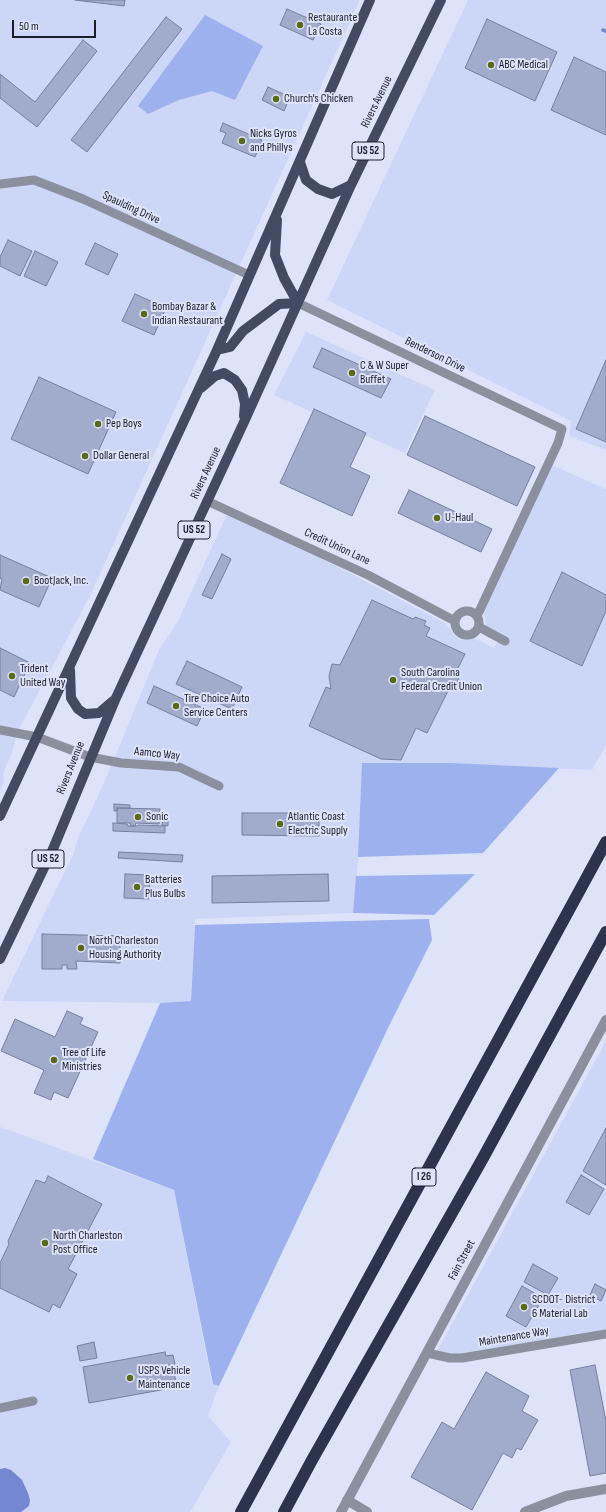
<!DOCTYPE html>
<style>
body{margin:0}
#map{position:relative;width:606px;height:1512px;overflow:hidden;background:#dde4f9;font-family:"Sofia Sans Condensed",sans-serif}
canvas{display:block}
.scale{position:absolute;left:12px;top:20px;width:84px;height:18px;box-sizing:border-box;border:2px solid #1a1e2b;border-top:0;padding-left:5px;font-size:12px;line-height:14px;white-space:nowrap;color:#1a1e2b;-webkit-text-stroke:3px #dde4f9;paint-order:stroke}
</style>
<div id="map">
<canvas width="606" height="1512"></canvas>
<div class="scale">50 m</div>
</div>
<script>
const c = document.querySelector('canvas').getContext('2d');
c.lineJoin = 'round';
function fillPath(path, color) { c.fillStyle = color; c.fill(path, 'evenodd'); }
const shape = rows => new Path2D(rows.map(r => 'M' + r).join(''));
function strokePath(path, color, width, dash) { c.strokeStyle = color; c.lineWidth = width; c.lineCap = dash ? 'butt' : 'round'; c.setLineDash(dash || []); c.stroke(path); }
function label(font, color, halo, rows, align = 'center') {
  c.font = font + ' "Sofia Sans Condensed",sans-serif'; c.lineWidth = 4; c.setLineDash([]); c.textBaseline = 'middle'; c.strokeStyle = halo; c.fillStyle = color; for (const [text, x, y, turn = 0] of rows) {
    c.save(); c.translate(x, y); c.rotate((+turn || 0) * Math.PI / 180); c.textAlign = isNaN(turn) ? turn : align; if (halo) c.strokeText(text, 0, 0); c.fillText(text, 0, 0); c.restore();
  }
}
const built = shape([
 [0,0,360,0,91,594,17,733,12,753,3,774,4,782,0,791],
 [468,0,606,0,606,450,569,436,571,421,327,300],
 [306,332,435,390,405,453,274,395],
 [549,464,606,489,606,745,592,770,452,763,362,763,359,849,353,913,195,919,191,1002,160,1003,2,1001,73,855,78,838,104,783,159,650,178,621,229,510,445,623,459,640,474,638,494,648,502,634,485,625,486,620,483,613],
 [606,1041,606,1334,462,1358,435,1355],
 [0,1127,174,1190,212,1383,219,1386,208,1416,231,1442,190,1512,0,1512]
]);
const green = shape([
 [205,15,263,46,235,100,212,91,179,100,148,114,138,106],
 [362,763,452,763,559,768,483,853,358,857],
 [475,874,434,915,353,913,356,876],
 [429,919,432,940,388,1028,219,1386,213,1384,174,1190,93,1159,160,1003,191,1001,195,925]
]);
const water = shape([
 [5,1468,11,1470,22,1480,28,1493,30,1500,29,1506,21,1512,0,1512,0,1469]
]);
const stream = shape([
 [603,30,606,31]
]);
const building = shape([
 [75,0,125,0,124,6,75,0],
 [287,9,321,24,313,40,280,25,287,9],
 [166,17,182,29,87,152,71,140,166,17],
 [487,19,557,52,535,101,465,68,487,19],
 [83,40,97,51,37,127,0,98,0,74,35,102,83,40],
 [574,57,606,72,606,135,551,110,574,57],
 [268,87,290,97,284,111,262,100,268,87],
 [223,123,262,140,255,157,222,143,226,133,220,131,223,123],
 [8,240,32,251,20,276,0,266,0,257,8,240],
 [95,243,118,254,108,275,85,264,95,243],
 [35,251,58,262,46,286,24,276,35,251],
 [135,294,166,308,154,335,122,321,135,294],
 [322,348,391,379,381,398,313,367,322,348],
 [606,360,606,442,576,429,606,360],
 [39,377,116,412,88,474,11,439,39,377],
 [314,409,366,433,350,467,370,476,352,516,280,483,314,409],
 [425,416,535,467,517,506,407,455,425,416],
 [409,490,492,529,481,552,398,513,409,490],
 [222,554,231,559,212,599,202,595,222,554],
 [0,555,52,578,39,607,0,590,2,579,0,578,0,555],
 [562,572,606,595,606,611,582,666,530,641,562,572],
 [372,600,413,619,415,617,426,621,424,625,430,628,426,636,465,654,457,670,461,672,457,683,453,681,427,733,416,728,401,760,381,759,309,726,326,687,331,689,329,676,332,664,340,665,372,600],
 [0,648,30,663,14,697,0,690,0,648],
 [187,661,242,687,232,709,176,684,187,661],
 [154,686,205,709,197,726,147,703,154,686],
 [114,804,130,805,130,808,117,808,117,811,114,811,114,804],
 [117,808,160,809,159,824,136,823,135,826,131,826,130,823,117,823,117,808],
 [242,813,319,813,319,836,242,835,242,813],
 [163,817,168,818,168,826,162,825,163,817],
 [113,823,127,824,128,826,137,826,138,825,165,826,165,833,113,831,113,823],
 [119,852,183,855,182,862,118,858,119,852],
 [125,874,150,875,149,899,124,898,125,874],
 [328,874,329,901,212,903,212,876,328,874],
 [42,934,120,936,120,963,76,961,77,969,67,969,67,965,62,965,62,969,42,969,42,934],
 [67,1011,83,1018,80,1024,98,1032,68,1098,54,1092,51,1100,34,1093,44,1070,1,1051,15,1019,55,1037,67,1011],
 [606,1128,606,1185,583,1171,606,1128],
 [581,1175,604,1189,589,1215,566,1202,581,1175],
 [48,1176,102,1204,68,1269,77,1274,60,1308,53,1304,49,1312,0,1288,0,1263,9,1244,8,1241,36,1180,45,1183,48,1176],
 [533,1264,558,1278,548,1295,524,1282,533,1264],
 [595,1284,606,1290,601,1301,590,1295,595,1284],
 [522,1286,543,1298,526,1327,506,1316,522,1286],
 [94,1342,97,1358,80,1361,77,1346,94,1342],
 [165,1352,166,1356,173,1355,175,1364,168,1365,170,1373,174,1372,176,1383,171,1384,172,1388,89,1403,83,1367,165,1352],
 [595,1365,606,1421,606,1473,590,1476,570,1370,595,1365],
 [486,1372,529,1396,522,1411,538,1420,521,1450,517,1448,512,1458,503,1453,472,1510,411,1477,442,1422,454,1429,486,1372]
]);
const minor = shape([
 [0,184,34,180,83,199,249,275],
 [298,303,562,429,558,443,477,616],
 [207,501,368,575,455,621],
 '455 623a12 12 0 1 1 24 0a12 12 0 1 1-24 0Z',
 [479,627,505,641],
 [0,730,37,737,90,757,121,763,179,767,219,786],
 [427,1353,450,1358,462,1358,606,1334],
 [0,1408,33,1401]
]);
const tertiary = shape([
 [347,1500,367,1512],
 [341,1512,606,1020],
 [525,1512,566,1496,606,1489]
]);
const primary = shape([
 [300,162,306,180,318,189,332,194,351,185],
 [277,220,275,255,284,278,298,303],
 [217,350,230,347,243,331,279,304,298,303],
 [201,388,215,376,224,373,235,380,242,390,245,404,244,416],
 [70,670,71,698,78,709,85,714,99,713,113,701],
 [0,816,217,350,370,0],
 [0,959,53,849,115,700,244,422,351,185,441,0]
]);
const motorway = shape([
 [241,1512,606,842],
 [284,1512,312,1460,483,1158,606,932]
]);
const markers = [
 [300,25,4,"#5a6b16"],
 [491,65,4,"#5a6b16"],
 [276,99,4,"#5a6b16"],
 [242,141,4,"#5a6b16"],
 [144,314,4,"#5a6b16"],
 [352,373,4,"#5a6b16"],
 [98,424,4,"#5a6b16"],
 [85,456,4,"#5a6b16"],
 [437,518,4,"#5a6b16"],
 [26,581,4,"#5a6b16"],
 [12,676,4,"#5a6b16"],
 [393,680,4,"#5a6b16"],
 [176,706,4,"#5a6b16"],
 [138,817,4,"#5a6b16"],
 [280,824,4,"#5a6b16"],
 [137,887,4,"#5a6b16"],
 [81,948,4,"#5a6b16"],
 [54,1060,4,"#5a6b16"],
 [45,1243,4,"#5a6b16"],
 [524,1307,4,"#5a6b16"],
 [130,1378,4,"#5a6b16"]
];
const shields = [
 [368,151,32],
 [194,530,32],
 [48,859,32],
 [424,1177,24]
];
const shieldNames = [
 ["US 52",368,151],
 ["US 52",194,530],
 ["US 52",48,859],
 ["I 26",424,1177]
];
const poiNames = [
 ["Restaurante",308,18],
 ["La Costa",308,32],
 ["ABC Medical",499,65],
 ["Church's Chicken",284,99],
 ["Nicks Gyros",250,134],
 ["and Phillys",250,148],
 ["Bombay Bazar &",152,307],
 ["Indian Restaurant",152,321],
 ["C & W Super",360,366],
 ["Buffet",360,380],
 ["Pep Boys",106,424],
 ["Dollar General",93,456],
 ["U-Haul",445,518],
 ["BootJack, Inc.",34,581],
 ["Trident",20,669],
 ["United Way",20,683],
 ["South Carolina",401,673],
 ["Federal Credit Union",401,687],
 ["Tire Choice Auto",184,699],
 ["Service Centers",184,713],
 ["Sonic",146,817],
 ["Atlantic Coast",288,817],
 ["Electric Supply",288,831],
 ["Batteries",145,880],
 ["Plus Bulbs",145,894],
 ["North Charleston",89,941],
 ["Housing Authority",89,955],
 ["Tree of Life",62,1053],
 ["Ministries",62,1067],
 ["North Charleston",53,1236],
 ["Post Office",53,1250],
 ["SCDOT- District",532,1300],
 ["6 Material Lab",532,1314],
 ["USPS Vehicle",138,1371],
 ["Maintenance",138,1385]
];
const streetNames = [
 ["Rivers Avenue",377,102,-64],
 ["Spaulding Drive",131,208,25],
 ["Benderson Drive",435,355,26],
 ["Rivers Avenue",206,473,-65],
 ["Credit Union Lane",337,547,25],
 ["Aamco Way",157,754,6],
 ["Rivers Avenue",71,768,-68],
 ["Fain Street",462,1260,-62],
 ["Maintenance Way",514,1337,-10]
];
fillPath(built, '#ccd7f8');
fillPath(green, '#9db1ef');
fillPath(water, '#7388d1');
strokePath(stream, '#7388d1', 3.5);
fillPath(building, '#a1accd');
strokePath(building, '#757f9e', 1);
strokePath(minor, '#8b909e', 9);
strokePath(tertiary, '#8b909e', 10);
strokePath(primary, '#434b63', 10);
strokePath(motorway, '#2b334d', 12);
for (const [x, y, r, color] of markers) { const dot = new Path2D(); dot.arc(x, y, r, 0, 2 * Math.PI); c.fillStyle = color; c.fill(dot); strokePath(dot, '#dde4f9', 1.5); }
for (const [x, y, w] of shields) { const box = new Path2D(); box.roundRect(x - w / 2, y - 9, w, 18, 3); c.fillStyle = '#dde4f9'; c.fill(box); strokePath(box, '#1a1e2b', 1); }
label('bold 11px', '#1a1e2b', null, shieldNames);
label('12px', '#1a1e2b', '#dde4f9', poiNames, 'left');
label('12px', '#1a1e2b', '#dde4f9', streetNames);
</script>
